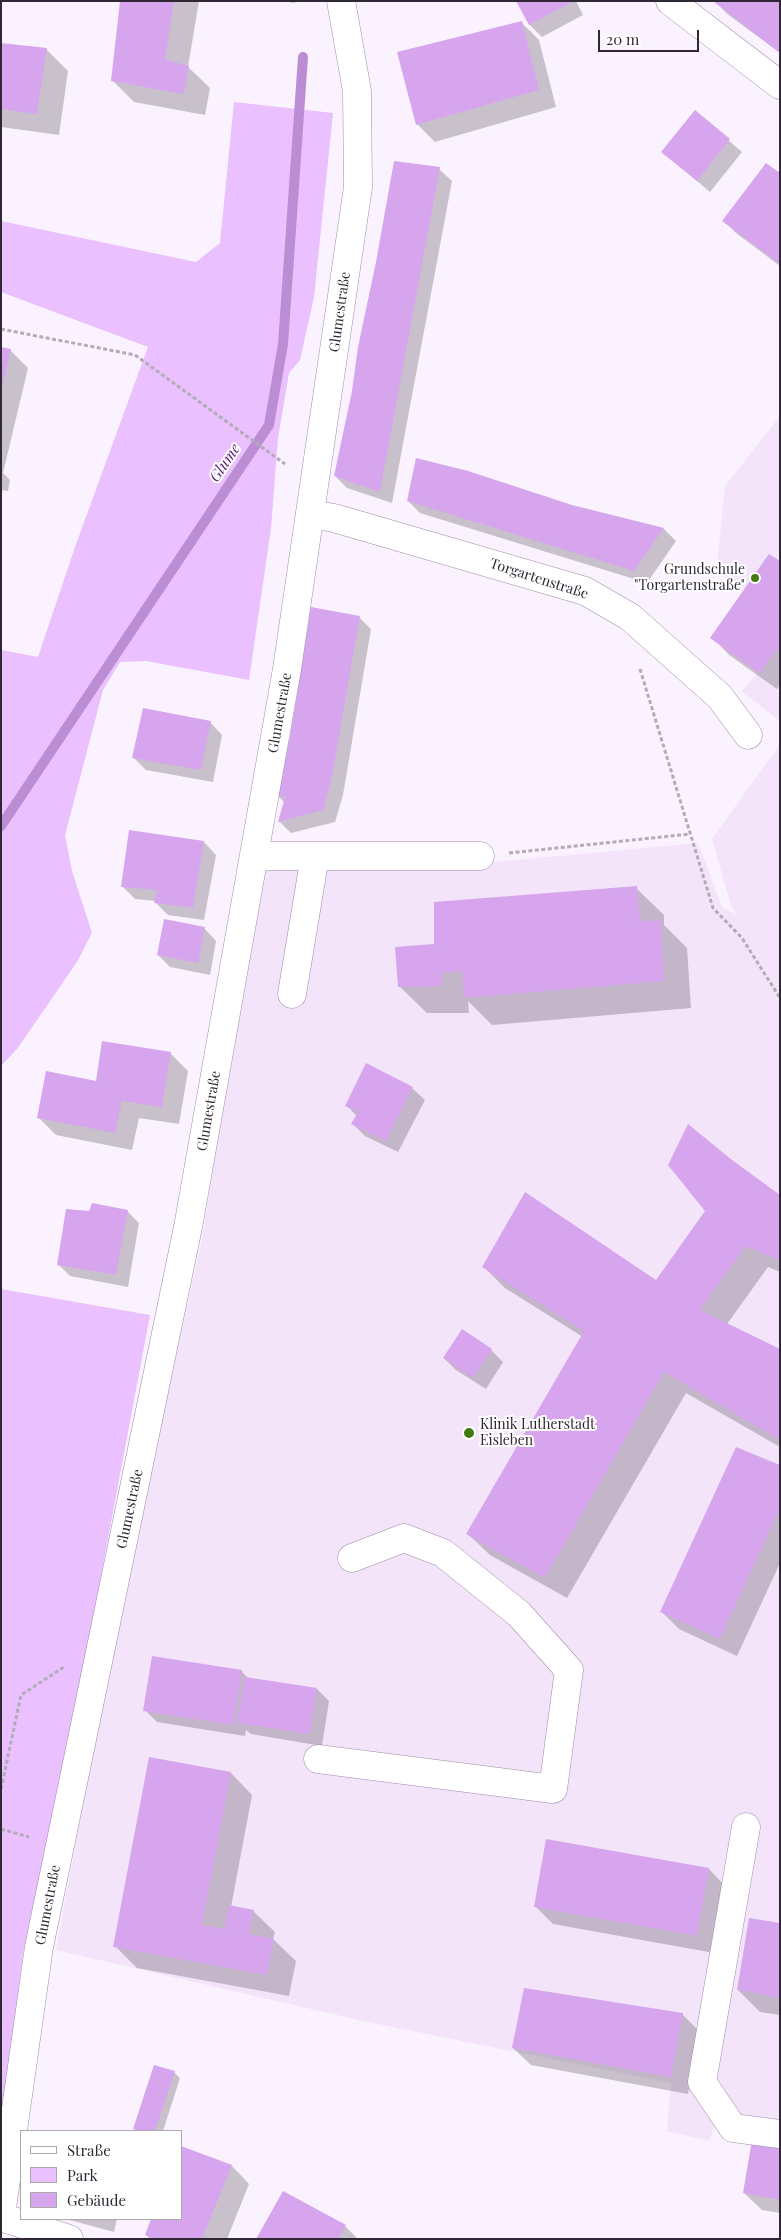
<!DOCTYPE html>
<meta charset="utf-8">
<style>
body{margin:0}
#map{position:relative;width:781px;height:2240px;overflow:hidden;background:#faf2fe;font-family:"Playfair Display",serif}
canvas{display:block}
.frame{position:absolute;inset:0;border:2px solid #2f2733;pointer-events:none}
.legend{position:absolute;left:20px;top:2130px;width:162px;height:90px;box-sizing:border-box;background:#fff;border:1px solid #aca9ad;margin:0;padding:6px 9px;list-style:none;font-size:15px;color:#2f2733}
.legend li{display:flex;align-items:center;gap:10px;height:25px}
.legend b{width:25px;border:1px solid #aca9ad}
.scale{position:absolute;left:598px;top:30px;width:101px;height:22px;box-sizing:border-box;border:2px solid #2f2733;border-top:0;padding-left:6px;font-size:15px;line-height:18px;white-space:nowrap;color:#2f2733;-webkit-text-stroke:4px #fff;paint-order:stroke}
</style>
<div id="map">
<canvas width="781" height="2240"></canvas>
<div class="frame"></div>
<ul class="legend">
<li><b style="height:6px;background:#fff"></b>Straße</li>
<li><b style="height:14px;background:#eac0fe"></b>Park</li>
<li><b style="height:14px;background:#d6a5ed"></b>Gebäude</li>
</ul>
<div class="scale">20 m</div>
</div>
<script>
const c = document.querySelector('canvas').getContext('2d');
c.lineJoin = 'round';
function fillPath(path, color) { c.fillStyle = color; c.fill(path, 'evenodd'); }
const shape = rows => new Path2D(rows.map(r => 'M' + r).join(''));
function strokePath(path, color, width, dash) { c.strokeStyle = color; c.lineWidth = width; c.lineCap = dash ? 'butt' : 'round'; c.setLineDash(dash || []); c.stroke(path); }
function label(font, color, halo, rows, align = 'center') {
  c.font = font + ' "Playfair Display",serif'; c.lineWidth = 4; c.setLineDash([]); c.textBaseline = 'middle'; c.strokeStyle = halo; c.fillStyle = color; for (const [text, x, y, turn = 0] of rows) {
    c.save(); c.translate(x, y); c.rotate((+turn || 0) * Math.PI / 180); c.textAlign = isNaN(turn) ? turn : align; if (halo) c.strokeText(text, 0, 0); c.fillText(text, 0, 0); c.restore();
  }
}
const built = shape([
 [780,416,780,721,741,691,758,673,710,638,744,590,717,566,725,486],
 [780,744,780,2140,714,2128,709,2141,667,2131,671,2083,363,2021,56,1950,116,1627,202,1239,259,870,494,862,698,843,722,907,737,915,731,906,712,839]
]);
const green = shape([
 [234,102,333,113,314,297,300,360,289,373,278,438,271,528,249,680,146,661,120,662,103,690,65,835,72,871,92,933,77,962,17,1049,1,1066,1,650,38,657,75,547,148,347,1,292,1,221,196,262,220,243],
 [1,1289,150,1315,84,1666,23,1953,1,2138]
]);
const shadow = shape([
 [121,1,199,1,188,67,210,88,205,115,134,102,112,80],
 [281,1,295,1,295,3],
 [518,1,576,1,583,15,542,37,530,25],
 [715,1,777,2,780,4,780,53,726,13],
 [521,22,539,40,556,107,435,142,418,125,398,53],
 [1,44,46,49,68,71,59,135,1,127],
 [695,112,742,152,710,192,663,152],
 [439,169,452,181,392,503,347,488,335,476],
 [780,174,780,266,736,233,724,221],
 [1,348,10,350,28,368,3,473,10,480,8,491,1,490],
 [408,501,572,506,664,529,676,541,647,583,420,513],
 [780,563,780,685,777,689,729,655,712,637],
 [359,617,371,629,343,795,335,822,291,833,279,821,285,803,278,796],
 [210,722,222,735,213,782,146,770,134,758],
 [204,842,216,855,204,920,168,915,156,903,156,901,135,899,122,886],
 [636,888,664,915,664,925,687,948,691,1008,492,1025,468,1001,469,1013,427,1013,399,986,435,945],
 [204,928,216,941,210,975,170,967,158,955],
 [170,1053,188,1071,179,1124,139,1118,132,1150,56,1135,39,1118,97,1083],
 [412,1088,425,1100,398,1152,365,1136,353,1124,357,1116,346,1105],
 [731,1161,780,1196,780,1272,768,1267,727,1324,780,1350,780,1447,686,1393,567,1598,490,1555,468,1534,583,1337,505,1288,484,1267,656,1282,707,1211],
 [127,1211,139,1223,128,1287,70,1276,58,1264],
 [491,1350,503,1362,486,1389,456,1370,444,1358],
 [780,1466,780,1563,737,1656,679,1629,662,1612],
 [241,1671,249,1679,317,1689,329,1701,322,1746,251,1734,246,1730,245,1736,157,1722,145,1710],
 [231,1773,252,1795,231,1907,253,1911,275,1932,273,1939,296,1961,289,1996,137,1968,115,1946],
 [547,1840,709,1869,726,1887,714,1953,553,1924,535,1906],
 [780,1924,780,2015,760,2012,738,1990],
 [682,2014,700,2032,688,2094,531,2065,513,2048],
 [174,2072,180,2078,163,2131,137,2131,135,2129],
 [780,2146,780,2213,762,2210,744,2193],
 [181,2147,232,2166,249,2184,227,2239,150,2239,146,2235,152,2219,181,2219],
 [66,2219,117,2219,114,2232],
 [345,2226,358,2239,258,2239]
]);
const stream = shape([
 [1,826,269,425,283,344,303,57]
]);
const building = shape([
 [120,1,174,1,165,59,189,66,184,94,111,81],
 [516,1,574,1,529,25],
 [713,1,779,1,780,53,744,25],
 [522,21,539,90,416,125,397,52],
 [1,43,47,48,37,114,1,109],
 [695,110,730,139,697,181,661,152],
 [394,161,440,167,380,492,334,476,352,391,358,347,376,262],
 [766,163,780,173,780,264,722,221],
 [1,347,11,349,2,387,1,387],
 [416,458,468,471,572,505,664,528,634,571,407,501],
 [769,554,780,561,780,650,778,648,759,673,710,638],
 [311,607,360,616,331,782,323,810,278,822,285,797,277,796,290,737],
 [143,708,211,721,201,770,132,758],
 [129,830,204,841,193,908,154,903,157,890,121,887],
 [637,886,640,921,661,920,664,981,464,998,462,971,442,973,443,986,398,987,395,947,434,944,434,902],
 [164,919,205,927,198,963,157,955],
 [102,1041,171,1052,162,1107,122,1101,115,1133,37,1118,46,1071,96,1081],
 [366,1063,413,1087,386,1141,351,1124,358,1112,345,1106],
 [688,1124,732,1160,780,1195,780,1261,746,1246,700,1310,780,1349,780,1440,664,1372,545,1578,466,1534,584,1331,482,1267,525,1192,656,1280,705,1211,668,1165],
 [92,1203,128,1210,116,1275,57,1265,66,1209,89,1211],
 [462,1329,492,1349,473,1378,443,1358],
 [736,1447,780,1465,780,1508,720,1639,660,1612],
 [152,1656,242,1670,233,1725,143,1711],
 [245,1677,317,1688,310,1734,237,1723],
 [149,1757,231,1772,202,1925,224,1929,229,1905,254,1910,249,1934,274,1939,267,1975,113,1947],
 [546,1839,709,1868,697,1936,534,1907],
 [749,1918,780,1923,780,1998,737,1990],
 [524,1988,683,2013,671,2077,512,2048],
 [154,2065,175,2071,155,2131,139,2131,133,2129],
 [752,2140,780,2145,780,2200,743,2193],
 [181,2146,232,2165,202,2239,154,2239,145,2235,151,2219,181,2219],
 [283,2191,346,2225,338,2239,256,2239]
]);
const path = shape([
 [1,329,135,355,285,464],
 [640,669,713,908,742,938,780,998],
 [509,853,690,834],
 [1,1789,21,1695,64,1667],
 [1,1829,29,1837]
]);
const minor = shape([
 [310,514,334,518,585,591,630,617,720,697,748,735],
 [254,856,480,856],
 [292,994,315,856],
 [318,1759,553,1789,569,1670,519,1614,443,1553,404,1538,352,1558],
 [746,1827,702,2082,733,2128,780,2134],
 [1,2215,39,1947,188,1227,287,669,358,187,357,91,341,1],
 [1,2217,69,2239]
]);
const major = shape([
 [670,1,780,85]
]);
const markers = [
 [755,578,5,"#437a0f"],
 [469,1433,6,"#437a0f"]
];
const streetNames = [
 ["Glumestraße",340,312,-82],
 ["Torgartenstraße",539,579,18],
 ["Glumestraße",280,713,-80],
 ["Glumestraße",209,1111,-80],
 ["Glumestraße",130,1509,-78],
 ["Glumestraße",48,1905,-79]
];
const poiNames = [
 ["Grundschule",745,570],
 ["\"Torgartenstraße\"",745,586],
 ["Klinik Lutherstadt",480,1425,"left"],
 ["Eisleben",480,1441,"left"]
];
const waterNames = [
 ["Glume",225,463,-56]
];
fillPath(built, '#f3e4fa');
fillPath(green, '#eac0fe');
fillPath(shadow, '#0003');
strokePath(stream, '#bc8dd3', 10);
fillPath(building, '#d6a5ed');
strokePath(minor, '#9f8ca9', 29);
strokePath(major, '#9f8ca9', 29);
strokePath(path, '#b3abb7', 3, [4, 2.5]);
strokePath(minor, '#fff', 28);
strokePath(major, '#fff', 28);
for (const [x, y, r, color] of markers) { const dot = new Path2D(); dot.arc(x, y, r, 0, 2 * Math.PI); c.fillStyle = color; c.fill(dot); strokePath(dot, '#fff', 2); }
label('14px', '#2f2733', '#fff', streetNames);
label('14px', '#2f2733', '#fff', poiNames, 'right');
label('italic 15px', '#54176c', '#fff', waterNames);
</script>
